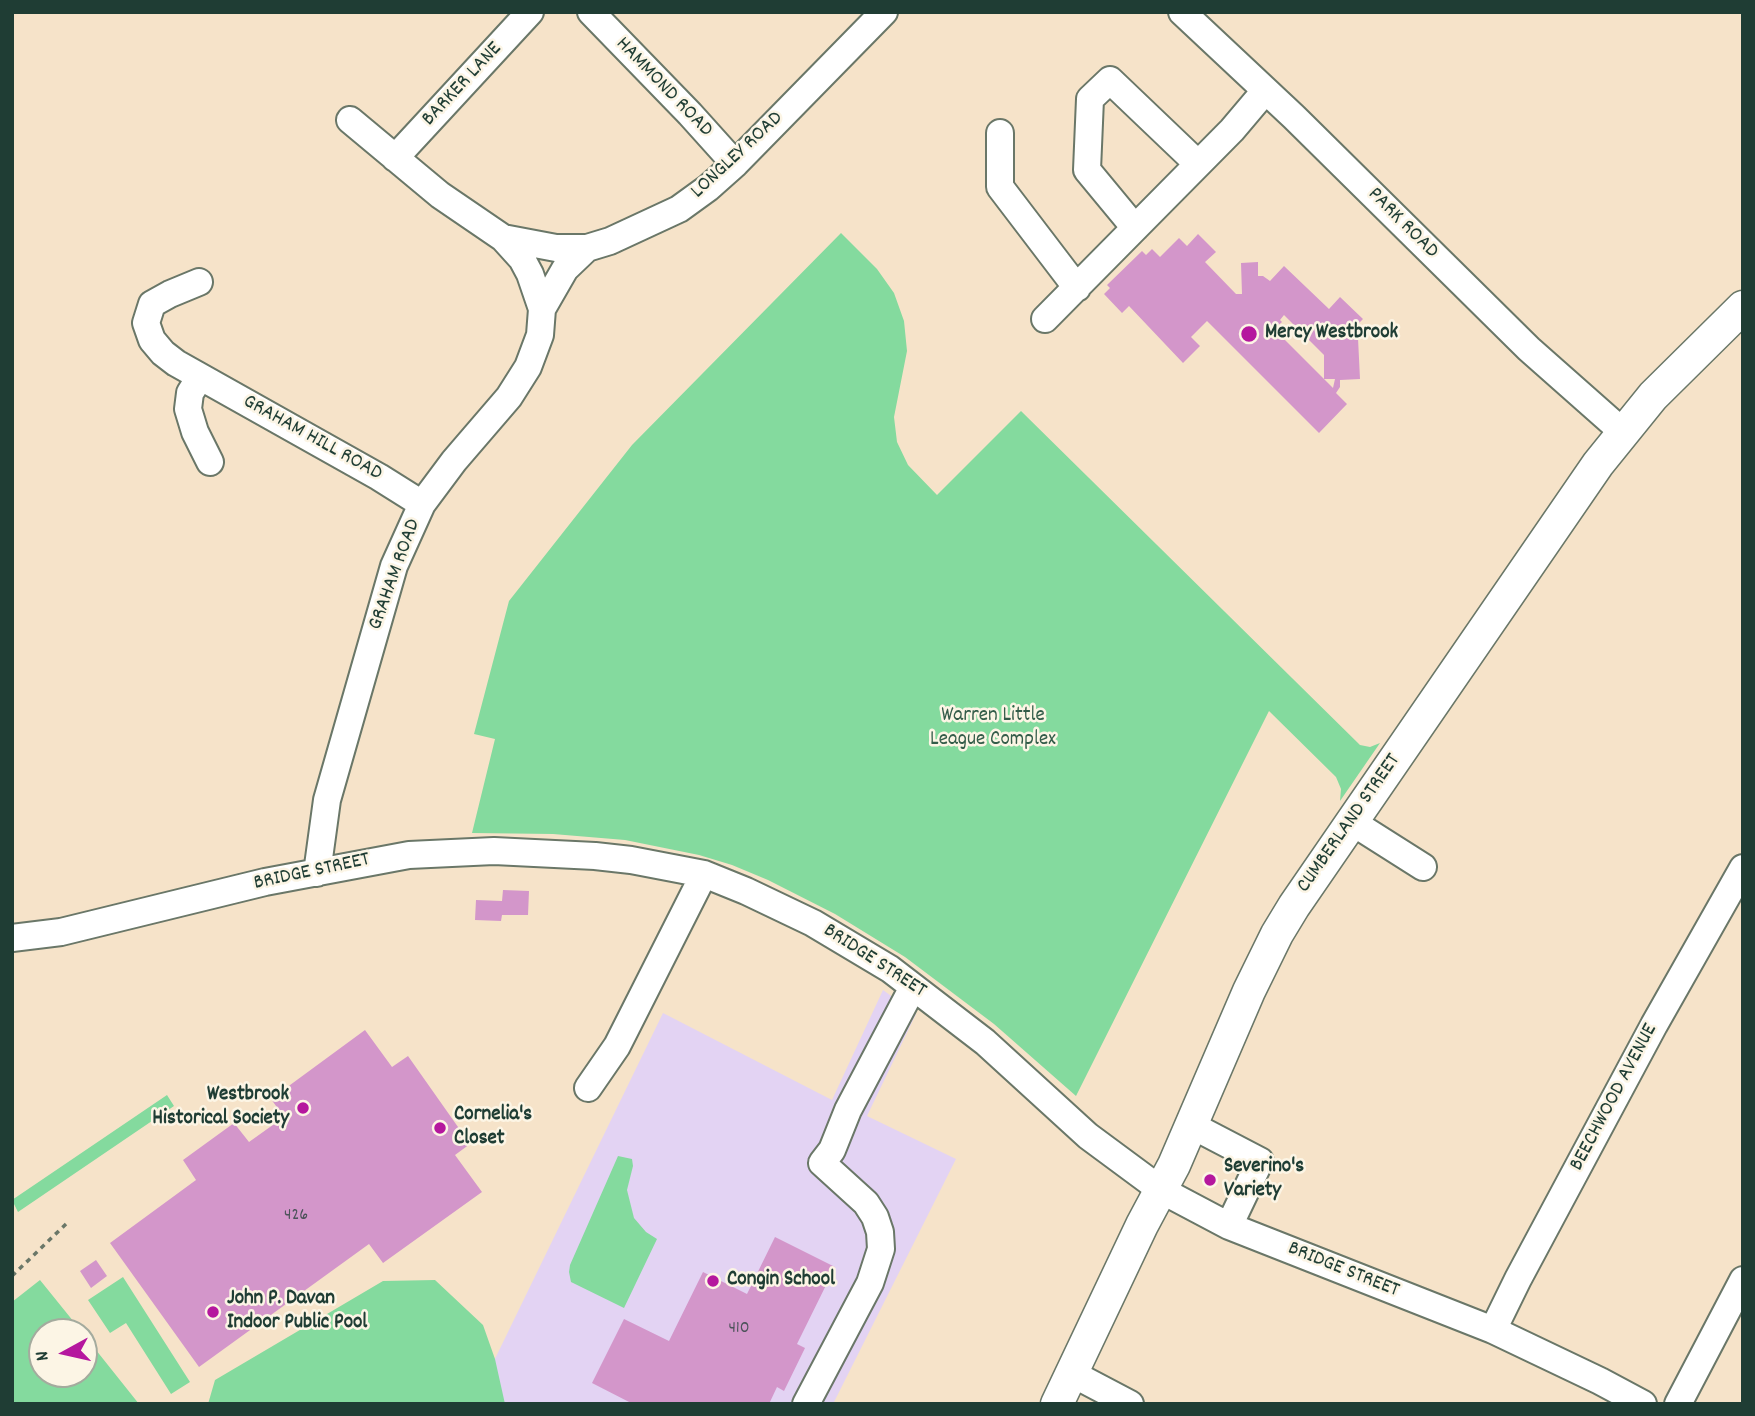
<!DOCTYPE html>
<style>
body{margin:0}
#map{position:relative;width:1755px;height:1416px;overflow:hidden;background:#f6e3c9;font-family:Dekko,sans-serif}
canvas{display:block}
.frame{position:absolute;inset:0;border:14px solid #1f3d34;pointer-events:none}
.north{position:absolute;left:28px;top:1318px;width:70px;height:70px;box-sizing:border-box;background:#fcf5e5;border:2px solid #a4ab9e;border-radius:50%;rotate:262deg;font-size:19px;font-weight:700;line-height:28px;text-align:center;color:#1f3d34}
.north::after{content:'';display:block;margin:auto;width:24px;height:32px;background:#b5179e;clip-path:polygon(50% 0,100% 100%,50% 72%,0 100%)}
</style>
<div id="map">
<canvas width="1755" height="1416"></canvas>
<div class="frame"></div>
<div class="north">N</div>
</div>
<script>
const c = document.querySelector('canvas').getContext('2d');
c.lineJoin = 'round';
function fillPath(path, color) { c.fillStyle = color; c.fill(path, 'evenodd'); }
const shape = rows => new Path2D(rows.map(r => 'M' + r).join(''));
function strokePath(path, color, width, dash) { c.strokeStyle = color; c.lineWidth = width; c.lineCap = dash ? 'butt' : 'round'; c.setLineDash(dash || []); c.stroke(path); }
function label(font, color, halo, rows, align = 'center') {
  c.font = font + ' Dekko,sans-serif'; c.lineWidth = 5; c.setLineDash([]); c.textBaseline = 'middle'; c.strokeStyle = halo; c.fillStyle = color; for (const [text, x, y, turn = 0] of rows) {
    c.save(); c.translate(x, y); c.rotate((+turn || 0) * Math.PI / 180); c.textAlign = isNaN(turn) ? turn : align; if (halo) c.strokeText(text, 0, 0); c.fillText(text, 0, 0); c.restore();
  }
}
const built = shape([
 [883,990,916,1014,867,1116,956,1159,833,1404,473,1404,663,1013,832,1100]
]);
const green = shape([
 [841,233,877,269,894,293,904,321,907,351,894,417,897,442,908,465,937,495,1021,411,1360,745,1370,747,1380,743,1340,801,1341,789,1336,777,1269,711,1076,1096,994,1024,905,957,835,914,768,880,732,865,699,855,625,840,553,834,472,833,495,739,474,734,509,601,632,445],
 [167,1095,174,1106,18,1212,12,1200],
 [618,1156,632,1159,633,1166,627,1190,634,1218,646,1232,657,1239,624,1308,571,1282,569,1272,570,1265],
 [123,1277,190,1382,171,1394,126,1323,110,1333,88,1300],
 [40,1280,82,1332,42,1332,42,1374,84,1374,84,1335,139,1404,12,1404,12,1302],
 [435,1280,483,1325,495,1359,505,1404,208,1404,215,1380,383,1281]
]);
const building = shape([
 [1198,234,1216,252,1205,262,1236,294,1242,294,1241,263,1258,262,1258,276,1263,276,1270,281,1284,266,1329,309,1340,297,1363,319,1351,331,1358,338,1360,379,1340,380,1340,387,1336,393,1347,404,1319,433,1207,321,1191,337,1200,346,1183,363,1129,306,1122,313,1104,294,1110,288,1107,285,1142,251,1146,255,1152,249,1160,257,1179,238,1187,246],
 [1284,315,1324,355,1324,379,1335,379,1333,388,1274,329,1282,322,1280,320],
 [503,890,529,891,528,915,502,915,501,921,475,920,476,900,502,901],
 [365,1030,392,1067,408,1056,470,1144,455,1155,482,1192,383,1263,369,1244,199,1367,110,1243,196,1180,183,1160,234,1123,249,1142,284,1117,271,1099],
 [775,1237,835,1267,797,1344,805,1348,784,1391,777,1387,769,1404,633,1404,592,1383,624,1319,669,1341,703,1272,747,1294],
 [96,1260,107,1276,91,1288,80,1271]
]);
const path = shape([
 [12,1276,66,1224]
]);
const minor = shape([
 [591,12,690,114,735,164],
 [1182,12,1294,117,1529,349,1624,433],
 [350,120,440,195,503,238,556,248,587,248,610,241,679,209,708,188,735,164,884,12],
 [1000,133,1000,187,1077,288],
 [395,158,530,12],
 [1135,228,1087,170,1090,99,1110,80,1198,164],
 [503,238,522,259,530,274,542,309],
 [199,282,170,294,152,304,146,323,152,340,163,353,176,363,379,477,422,504],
 [1045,319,1232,130,1265,91],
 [200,377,190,393,188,409,195,432,210,462],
 [1352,822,1423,867],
 [317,873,327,800,394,566,422,504,454,461,509,397,528,367,540,335,542,309,565,269,587,248],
 [12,938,61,932,265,882,409,855,494,851,595,856,631,860,704,874,746,891,813,923,890,969,985,1042,1088,1136,1161,1190,1229,1226,1493,1330,1600,1381,1643,1404],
 [588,1088,617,1046,704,874],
 [1191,1125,1260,1161,1229,1226],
 [1493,1330,1518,1279,1654,1025,1743,868],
 [1073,1374,1130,1404],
 [806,1404,870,1283,881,1249,880,1232,875,1217,866,1203,822,1163,832,1150,848,1110,913,987],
 [1678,1404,1743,1280]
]);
const major = shape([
 [1057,1404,1142,1225,1174,1165,1249,991,1277,934,1294,906,1598,464,1653,396,1743,307]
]);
const markers = [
 [1249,334,9,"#b5179e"],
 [303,1108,7,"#b5179e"],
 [440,1128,7,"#b5179e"],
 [1210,1180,7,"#b5179e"],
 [713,1281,7,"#b5179e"],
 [213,1312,7,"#b5179e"]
];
const numberNames = [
 ["426",296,1217],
 ["410",739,1330]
];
const streetNames = [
 ["BARKER LANE",463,85,-47],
 ["HAMMOND ROAD",663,88,46],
 ["LONGLEY ROAD",738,156,-43],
 ["PARK ROAD",1402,224,45],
 ["GRAHAM HILL ROAD",312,439,29],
 ["GRAHAM ROAD",396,575,-70],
 ["CUMBERLAND STREET",1350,824,-55],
 ["BRIDGE STREET",312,873,-12],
 ["BRIDGE STREET",874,962,33],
 ["BEECHWOOD AVENUE",1615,1098,-62],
 ["BRIDGE STREET",1343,1271,22]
];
const poiNames = [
 ["Mercy Westbrook",1265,334],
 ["Westbrook",289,1096,"right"],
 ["Historical Society",289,1120,"right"],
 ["Cornelia's",454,1116],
 ["Closet",454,1140],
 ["Severino's",1224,1168],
 ["Variety",1224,1192],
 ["Congin School",727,1281],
 ["John P. Davan",227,1300],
 ["Indoor Public Pool",227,1324]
];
const parkNames = [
 ["Warren Little",993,717],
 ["League Complex",993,741]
];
fillPath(built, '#e3d3f3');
fillPath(green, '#84da9e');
fillPath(building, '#d396ca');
strokePath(minor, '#6a7768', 30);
strokePath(major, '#6a7768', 35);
strokePath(path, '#6a7768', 3.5, [5, 5]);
strokePath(minor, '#fff', 26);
strokePath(major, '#fff', 32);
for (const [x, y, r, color] of markers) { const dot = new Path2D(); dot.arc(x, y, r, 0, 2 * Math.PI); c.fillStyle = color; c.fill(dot); strokePath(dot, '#fcf5e5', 2.5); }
label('18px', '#4c535a', null, numberNames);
label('21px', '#1f3d34', '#fcf5e5', streetNames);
label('bold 21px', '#1f3d34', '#fcf5e5', poiNames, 'left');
label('21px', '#335c49', '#fcf5e5', parkNames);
</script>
